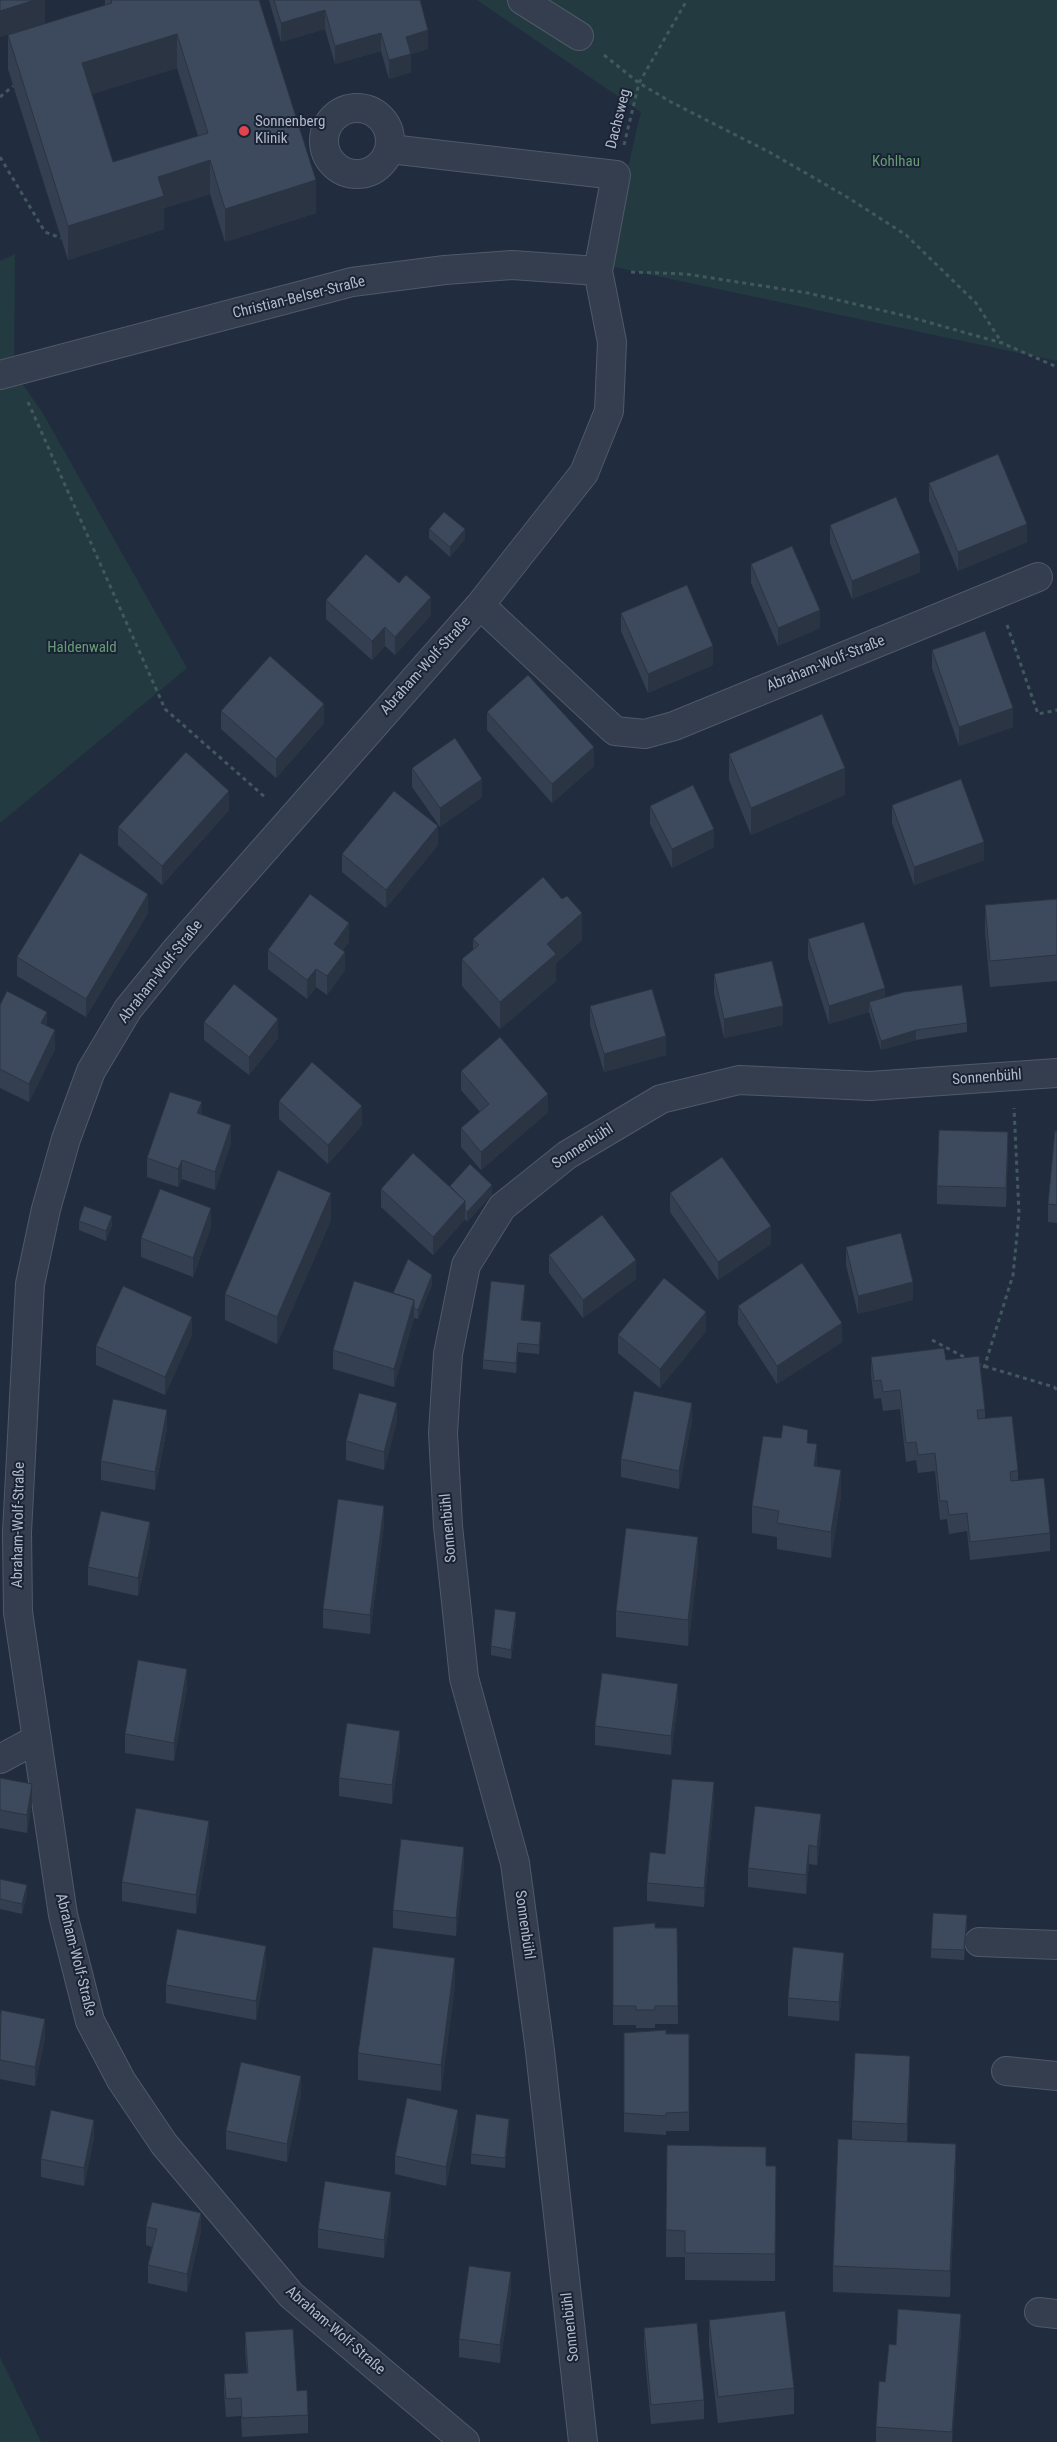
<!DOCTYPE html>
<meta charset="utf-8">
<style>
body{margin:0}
canvas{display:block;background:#212c3f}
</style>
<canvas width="1057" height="2442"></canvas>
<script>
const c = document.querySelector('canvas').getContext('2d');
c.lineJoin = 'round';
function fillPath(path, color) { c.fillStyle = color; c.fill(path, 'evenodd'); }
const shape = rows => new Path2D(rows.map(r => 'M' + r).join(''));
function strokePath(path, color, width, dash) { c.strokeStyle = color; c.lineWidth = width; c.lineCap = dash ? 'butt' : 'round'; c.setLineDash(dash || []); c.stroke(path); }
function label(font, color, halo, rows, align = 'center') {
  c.font = font + ' "Roboto Condensed",sans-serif'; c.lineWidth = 4; c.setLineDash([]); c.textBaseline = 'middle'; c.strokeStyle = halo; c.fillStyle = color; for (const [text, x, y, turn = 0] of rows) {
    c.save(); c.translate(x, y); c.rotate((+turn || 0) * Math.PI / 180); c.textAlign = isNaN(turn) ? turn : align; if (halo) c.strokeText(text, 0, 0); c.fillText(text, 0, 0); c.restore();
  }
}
const green = shape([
 [477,0,1057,0,1057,361,605,265,641,112],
 [15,254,14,372,42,412,187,668,0,823,0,261],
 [0,2357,41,2442,0,2442]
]);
const path = shape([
 [604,55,639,83,671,102,771,153,847,197,906,235,976,303,1002,343],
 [0,97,13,86],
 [624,145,639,83,687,0],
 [0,157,45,232,61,238],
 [631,272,686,274,808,293,906,316,1002,343,1057,367],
 [28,402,165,709,266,798],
 [1007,625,1038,714,1057,710],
 [932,1340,968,1359],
 [977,1364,1054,1387,1057,1390],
 [984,1368,1013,1275,1019,1214,1014,1108]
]);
const minor = shape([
 [522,0,579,36],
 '324 141a33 33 0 1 1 66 0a33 33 0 1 1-66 0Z',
 [390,149,616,175,598,271,612,342,609,411,584,473,480,605,176,950,128,1009,91,1071,66,1139,46,1209,30,1284,17,1532,18,1612,63,1915,90,2021,121,2080,164,2144,291,2295,465,2442],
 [0,375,352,282,445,270,512,265,598,271],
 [480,605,615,731,645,734,674,726,1038,577],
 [0,1759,37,1739],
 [979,1942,1057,1945],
 [1006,2071,1057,2076],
 [1039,2312,1057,2314],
 [583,2442,540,2051,515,1863,464,1678,448,1526,443,1433,448,1354,466,1265,502,1207,567,1155,661,1099,739,1080,870,1086,1057,1073]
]);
const wall = shape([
 [45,0,45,24,105,5,105,0,259,0,316,213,225,242,210,194,164,208,164,229,68,260,8,69,8,35,43,24],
 [177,68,198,136,113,162,92,94],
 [269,0,420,0,428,49,411,54,411,72,389,79,381,51,335,64,325,29,281,42],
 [929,483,1027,542,958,571,929,501],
 [830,525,920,572,852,599,830,543],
 [429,529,465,539,450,557,429,538],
 [751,564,820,628,778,646,751,583],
 [326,600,431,615,395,655,385,646,372,660,326,619],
 [621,613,713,665,648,693,621,631],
 [932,650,1013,727,959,746,932,668],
 [221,711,324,723,276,778,221,729],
 [487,712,594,766,552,803,487,730],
 [729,754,845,795,751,835,729,780],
 [412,768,482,797,440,827,412,787],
 [892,805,984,860,914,885,892,823],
 [650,806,714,847,672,868,650,824],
 [229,810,162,885,118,845,118,827],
 [438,845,386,908,342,872,342,854],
 [1057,899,1057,981,990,987,985,932,985,905],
 [148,913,86,1017,17,976,17,957],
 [473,939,582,940,556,963,556,981,500,1029,462,986,462,959,473,950],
 [808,939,885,998,967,1023,967,1032,916,1040,881,1050,869,1012,829,1024,808,958],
 [349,942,343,950,345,970,327,995,316,987,307,999,268,969,268,950],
 [714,974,783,1025,724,1038,714,993],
 [0,1005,47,1026,55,1049,29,1102,0,1088],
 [590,1006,666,1055,604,1072,590,1025],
 [204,1022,278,1038,249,1075,204,1040],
 [461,1071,548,1112,481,1170,461,1147,461,1128,480,1112,461,1090],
 [279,1101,362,1125,328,1164,279,1119],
 [202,1115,231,1143,215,1190,182,1179,178,1187,147,1177,147,1158],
 [1057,1131,1057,1223,1048,1222,1048,1204],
 [1008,1151,1006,1207,937,1204,937,1186],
 [450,1186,492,1194,467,1222,465,1219,433,1255,381,1207,381,1189],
 [670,1193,771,1244,718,1280,670,1212],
 [331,1220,277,1344,225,1320,225,1294],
 [79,1221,112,1225,106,1241,79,1230],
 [211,1227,193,1277,141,1257,141,1238],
 [846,1247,913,1300,858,1314,846,1265],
 [549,1255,636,1279,583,1318,549,1273],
 [432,1285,418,1319,414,1318,394,1387,333,1369,333,1350,393,1293],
 [525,1294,522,1320,541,1332,539,1354,518,1352,516,1373,483,1369,483,1360],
 [738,1306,842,1342,777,1384,738,1324],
 [706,1331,660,1388,618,1353,618,1335],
 [192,1335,165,1395,96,1365,96,1346],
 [871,1357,946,1360,985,1410,985,1419,1018,1470,1018,1480,1050,1533,1050,1551,970,1560,967,1531,949,1534,947,1519,940,1520,935,1471,918,1473,916,1460,906,1462,900,1409,883,1411,881,1398,874,1399,871,1375],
 [397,1421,384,1470,346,1460,346,1441],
 [692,1421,679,1489,621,1477,621,1459],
 [167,1428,155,1490,101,1480,101,1461],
 [808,1443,817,1467,841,1497,831,1558,777,1549,777,1537,752,1533,752,1506],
 [384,1524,370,1634,323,1628,323,1609],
 [150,1541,138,1596,88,1585,88,1567],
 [698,1564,688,1646,616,1637,616,1611],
 [516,1622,511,1659,491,1655,491,1646],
 [187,1687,174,1761,125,1753,125,1734],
 [678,1702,671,1755,595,1745,595,1726],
 [400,1749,392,1804,339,1796,339,1778],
 [0,1778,32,1803,27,1833,0,1828],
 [714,1801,704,1907,647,1901,647,1883,665,1854],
 [821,1832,817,1865,809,1864,806,1894,748,1887,748,1868],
 [209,1839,196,1914,122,1901,122,1882],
 [464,1865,456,1936,393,1928,393,1910],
 [0,1879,27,1894,22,1914,0,1909],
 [967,1924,964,1960,931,1958,931,1949],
 [613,1927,677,1928,678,2024,655,2024,655,2028,636,2028,636,2025,613,2025],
 [266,1964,256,2020,166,2003,166,1985],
 [844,1971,839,2021,788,2016,788,1998],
 [455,1985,441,2091,358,2080,358,2053],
 [0,2013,45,2038,35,2086,0,2079],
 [624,2033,689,2034,689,2131,666,2131,666,2135,624,2132],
 [910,2074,907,2142,956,2170,950,2297,833,2292,833,2266,852,2140,852,2121],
 [301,2094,287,2162,226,2149,226,2131],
 [458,2128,446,2186,395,2174,395,2156],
 [509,2128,505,2168,471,2164,471,2154],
 [94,2138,84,2186,41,2177,41,2159],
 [766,2166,776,2166,775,2281,685,2280,685,2257,666,2257,666,2230],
 [391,2211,384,2258,318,2248,318,2229],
 [146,2227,201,2231,187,2292,148,2283,148,2265,152,2247,146,2245],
 [511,2291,500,2363,459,2357,459,2339],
 [709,2320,794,2388,794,2414,718,2423,709,2346],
 [644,2328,704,2400,704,2419,651,2424,644,2347],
 [245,2332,297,2391,308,2415,308,2433,242,2437,241,2416,226,2417,224,2392,224,2374,247,2373,245,2350],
 [961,2332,952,2442,876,2442,876,2427,885,2382,896,2345]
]);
const shadedWall = shape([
 [35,0,45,0,45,24,0,37,0,11],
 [325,10,325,29,281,42,281,23],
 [428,30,428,49,411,54,411,72,389,79,389,60,406,37],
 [381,33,381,51,335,64,335,46],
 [177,34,177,68,82,97,82,63],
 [210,160,210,194,164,208,164,229,68,260,68,226,158,177],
 [316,180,316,213,225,242,225,209],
 [1027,524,1027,542,958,571,958,552],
 [465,529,465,539,450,557,450,547],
 [920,553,920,572,852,599,852,581],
 [431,597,431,615,395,655,395,637],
 [820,610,820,628,778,646,778,628],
 [385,627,385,646,372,660,372,641],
 [713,646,713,665,648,693,648,674],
 [324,704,324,723,276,778,276,759],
 [1013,708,1013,727,959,746,959,727],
 [594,747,594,766,552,803,552,784],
 [845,768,845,795,751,835,751,808],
 [482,779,482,797,440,827,440,808],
 [229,791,229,810,162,885,162,866],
 [438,826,438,845,386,908,386,890],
 [714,829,714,847,672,868,672,849],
 [984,842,984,860,914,885,914,867],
 [148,894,148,913,86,1017,86,999],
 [582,913,582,940,556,963,556,981,500,1029,500,1002,547,944],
 [349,923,349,942,334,962,334,944],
 [345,952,345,970,327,995,327,976],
 [316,969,316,987,307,999,307,980],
 [885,988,885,1007,869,1002,869,1012,829,1024,829,1006],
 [783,1006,783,1025,724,1038,724,1019],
 [47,1012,47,1030,41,1023],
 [278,1019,278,1038,249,1075,249,1057],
 [55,1030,55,1049,29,1102,29,1084],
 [916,1030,916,1040,881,1050,881,1041],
 [666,1036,666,1055,604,1072,604,1054],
 [548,1094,548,1112,481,1170,481,1152],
 [202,1102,202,1120,197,1113],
 [362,1106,362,1125,328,1164,328,1145],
 [231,1125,231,1143,215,1190,215,1172],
 [1008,1132,1008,1151,1006,1207,1006,1188],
 [182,1160,182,1179,178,1187,178,1169],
 [492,1185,492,1194,467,1222,467,1212],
 [331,1193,331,1220,277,1344,277,1317],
 [465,1201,465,1219,433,1255,433,1237],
 [211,1208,211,1227,193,1277,193,1258],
 [112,1216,112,1225,106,1241,106,1231],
 [771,1226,771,1244,718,1280,718,1262],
 [636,1260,636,1279,583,1318,583,1300],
 [432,1275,432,1285,418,1319,418,1310],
 [913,1282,913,1300,858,1314,858,1296],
 [525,1285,525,1294,521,1330,521,1320],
 [414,1300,414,1318,394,1387,394,1369],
 [706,1312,706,1331,660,1388,660,1369],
 [192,1317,192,1335,165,1395,165,1377],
 [541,1322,541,1332,539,1354,539,1345],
 [842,1323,842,1342,777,1384,777,1366],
 [518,1343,518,1352,516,1373,516,1363],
 [397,1403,397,1421,384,1470,384,1452],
 [692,1403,692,1421,679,1489,679,1471],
 [167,1410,167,1428,155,1490,155,1472],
 [817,1444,817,1471,814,1466],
 [841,1470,841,1497,831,1558,831,1532],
 [384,1506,384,1524,370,1634,370,1615],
 [150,1522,150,1541,138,1596,138,1578],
 [698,1537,698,1564,688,1646,688,1620],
 [516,1612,516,1622,511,1659,511,1650],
 [187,1669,187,1687,174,1761,174,1743],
 [678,1684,678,1702,671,1755,671,1736],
 [400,1731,400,1749,392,1804,392,1785],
 [714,1782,714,1801,704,1907,704,1888],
 [32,1784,32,1803,27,1833,27,1815],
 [821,1814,821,1832,817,1865,817,1847],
 [209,1821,209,1839,196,1914,196,1895],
 [809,1845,809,1864,806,1894,806,1875],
 [464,1847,464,1865,456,1936,456,1918],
 [27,1885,27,1894,22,1914,22,1904],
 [266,1946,266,1964,256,2020,256,2001],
 [844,1953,844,1971,839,2021,839,2002],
 [455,1958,455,1985,441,2091,441,2065],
 [45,2019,45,2038,35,2086,35,2067],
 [910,2056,910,2074,907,2143,907,2124],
 [301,2076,301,2094,287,2162,287,2144],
 [458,2110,458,2128,446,2186,446,2167],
 [509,2119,509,2128,505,2168,505,2158],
 [94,2120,94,2138,84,2186,84,2168],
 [956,2144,956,2170,950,2297,950,2271],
 [391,2192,391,2211,384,2258,384,2240],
 [201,2213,201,2231,187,2292,187,2274],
 [511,2272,511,2291,500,2363,500,2345],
 [961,2314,961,2332,952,2442,952,2432]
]);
const building = shape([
 [0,0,35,0,0,11,0,0],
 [111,0,259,0,316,180,225,209,210,160,158,177,164,196,68,226,8,35,112,3,111,0],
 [177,34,208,133,113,162,82,63,177,34],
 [274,0,420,0,428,30,406,37,411,54,389,60,381,33,335,46,325,10,281,23,274,0],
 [998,454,1027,524,958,552,929,483,998,454],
 [896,497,920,553,852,581,830,525,896,497],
 [444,512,465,529,450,547,429,529,444,512],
 [792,546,820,610,778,628,751,564,792,546],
 [366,554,399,583,406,575,431,597,395,637,385,627,372,641,326,600,366,554],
 [687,585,713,646,648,674,621,613,687,585],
 [985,631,1013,708,959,727,932,650,985,631],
 [270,656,324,704,276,759,221,711,270,656],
 [528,675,594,747,552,784,487,712,528,675],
 [822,714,845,768,751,808,729,754,822,714],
 [455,738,482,779,440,808,412,768,455,738],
 [186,752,229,791,162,866,118,827,186,752],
 [961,779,984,842,914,867,892,805,961,779],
 [693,785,714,829,672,849,650,806,693,785],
 [394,791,438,826,386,890,342,854,394,791],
 [80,853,148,894,86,999,17,957,80,853],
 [543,877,562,899,567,896,582,913,547,944,556,954,500,1002,462,959,479,945,473,939,543,877],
 [310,894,349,923,334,944,345,952,327,976,316,969,307,980,268,950,310,894],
 [1057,899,1057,955,990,961,985,905,1057,899],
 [864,922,885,988,829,1006,808,939,864,922],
 [772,961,783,1006,724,1019,714,974,772,961],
 [234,984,278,1019,249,1057,204,1022,234,984],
 [962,985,967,1023,916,1030,881,1041,869,1002,904,992,962,985],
 [652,989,666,1036,604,1054,590,1006,652,989],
 [7,991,47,1012,41,1023,55,1030,29,1084,0,1069,0,1005,7,991],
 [500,1037,548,1094,481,1152,461,1128,489,1104,461,1071,500,1037],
 [312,1062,362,1106,328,1145,279,1101,312,1062],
 [170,1092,202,1102,197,1113,231,1125,215,1172,182,1160,178,1169,147,1158,170,1092],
 [939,1130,1008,1132,1006,1188,937,1186,939,1130],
 [1055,1131,1057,1131,1057,1205,1048,1204,1055,1131],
 [413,1153,465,1201,433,1237,381,1189,413,1153],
 [722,1157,771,1226,718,1262,670,1193,722,1157],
 [470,1164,492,1185,467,1212,465,1210,465,1201,450,1186,470,1164],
 [278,1170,331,1193,277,1317,225,1294,278,1170],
 [160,1189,211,1208,193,1258,141,1238,160,1189],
 [84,1206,112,1216,106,1231,79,1221,84,1206],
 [602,1215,636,1260,583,1300,549,1255,602,1215],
 [901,1233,913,1282,858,1296,846,1247,901,1233],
 [408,1259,432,1275,418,1310,414,1308,414,1300,393,1293,408,1259],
 [802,1263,842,1323,777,1366,738,1306,802,1263],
 [664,1278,706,1312,660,1369,618,1335,664,1278],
 [354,1281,414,1300,394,1369,333,1350,354,1281],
 [491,1281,525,1285,521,1320,541,1322,539,1345,518,1343,516,1363,483,1360,491,1281],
 [123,1286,192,1317,165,1377,96,1346,123,1286],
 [944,1348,946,1360,979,1356,985,1410,977,1410,978,1419,1012,1416,1018,1470,1010,1472,1011,1481,1044,1478,1050,1533,970,1542,967,1513,949,1515,947,1501,940,1501,935,1453,918,1455,916,1442,906,1443,900,1390,883,1392,881,1380,874,1381,871,1357,944,1348],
 [634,1391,692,1403,679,1471,621,1459,634,1391],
 [359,1393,397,1403,384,1452,346,1441,359,1393],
 [113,1399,167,1410,155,1472,101,1461,113,1399],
 [783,1425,808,1430,807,1443,817,1444,814,1466,841,1470,831,1532,777,1523,779,1511,752,1506,763,1436,781,1438,783,1425],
 [338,1499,384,1506,370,1615,323,1609,338,1499],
 [101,1511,150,1522,138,1578,88,1567,101,1511],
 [626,1528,698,1537,688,1620,616,1611,626,1528],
 [495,1609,516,1612,511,1650,491,1646,495,1609],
 [138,1660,187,1669,174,1743,125,1734,138,1660],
 [602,1673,678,1684,671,1736,595,1726,602,1673],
 [347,1723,400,1731,392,1785,339,1778,347,1723],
 [0,1778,32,1784,27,1815,0,1810,0,1778],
 [672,1779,714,1782,704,1888,647,1883,650,1852,665,1854,672,1779],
 [755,1806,821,1814,817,1847,809,1845,806,1875,748,1868,755,1806],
 [136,1808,209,1821,196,1895,122,1882,136,1808],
 [401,1839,464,1847,456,1918,393,1910,401,1839],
 [0,1879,27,1885,22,1904,0,1899,0,1879],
 [933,1913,967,1915,964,1950,931,1949,933,1913],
 [655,1923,655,1928,677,1928,678,2006,655,2006,655,2010,636,2010,636,2006,613,2006,613,1927,655,1923],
 [177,1929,266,1946,256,2001,166,1985,177,1929],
 [373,1947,455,1958,441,2065,358,2053,373,1947],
 [793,1947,844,1953,839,2002,788,1998,793,1947],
 [1,2010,45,2019,35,2067,0,2060,1,2010],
 [666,2030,666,2034,689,2034,689,2112,666,2113,666,2116,624,2113,624,2033,666,2030],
 [855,2053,910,2056,907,2124,852,2121,855,2053],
 [241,2062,301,2076,287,2144,226,2131,241,2062],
 [407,2098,458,2110,446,2167,395,2156,407,2098],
 [51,2110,94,2120,84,2168,41,2159,51,2110],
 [476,2114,509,2119,505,2158,471,2154,476,2114],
 [838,2139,956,2144,950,2271,833,2266,838,2139],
 [667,2145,766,2147,766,2166,776,2166,775,2254,685,2253,685,2231,666,2230,667,2145],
 [325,2181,391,2192,384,2240,318,2229,325,2181],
 [152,2202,201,2213,187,2274,148,2265,157,2229,146,2227,152,2202],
 [469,2266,511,2272,500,2345,459,2339,469,2266],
 [898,2309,961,2314,952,2432,876,2427,879,2381,885,2382,889,2344,896,2345,898,2309],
 [785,2311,794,2388,718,2397,709,2320,785,2311],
 [697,2323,704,2400,651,2405,644,2328,697,2323],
 [293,2329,297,2391,307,2390,308,2415,242,2418,241,2398,226,2399,224,2374,248,2373,245,2332,293,2329]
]);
const markers = [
 [244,131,6,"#e0444e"]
];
const streetNames = [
 ["Dachsweg",619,119,-76],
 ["Christian-Belser-Straße",299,298,-14],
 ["Abraham-Wolf-Straße",826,664,-22],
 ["Abraham-Wolf-Straße",426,666,-48],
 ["Abraham-Wolf-Straße",161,972,-52],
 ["Sonnenbühl",987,1078,-4],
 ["Sonnenbühl",583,1147,-33],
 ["Abraham-Wolf-Straße",19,1525,-89],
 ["Sonnenbühl",449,1528,-95],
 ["Sonnenbühl",524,1925,82],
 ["Abraham-Wolf-Straße",75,1955,76],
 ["Sonnenbühl",571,2327,-96],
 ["Abraham-Wolf-Straße",335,2331,41]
];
const poiNames = [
 ["Sonnenberg",255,122],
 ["Klinik",255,139]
];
const parkNames = [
 ["Kohlhau",896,162],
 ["Haldenwald",82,648]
];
fillPath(green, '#233b40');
strokePath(minor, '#505969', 30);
strokePath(path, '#41585d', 3, [4, 4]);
strokePath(minor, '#353e4e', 28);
fillPath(wall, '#344051');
fillPath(shadedWall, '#2b3442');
fillPath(building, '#3d4a5e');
strokePath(building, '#2b3442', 1);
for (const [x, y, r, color] of markers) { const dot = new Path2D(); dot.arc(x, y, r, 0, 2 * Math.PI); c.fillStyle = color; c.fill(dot); strokePath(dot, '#1a2333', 2); }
label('15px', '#b1b9ca', '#1a2333', streetNames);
label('15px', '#b1b9ca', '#1a2333', poiNames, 'left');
label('15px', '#669d75', '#1a2333', parkNames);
</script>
